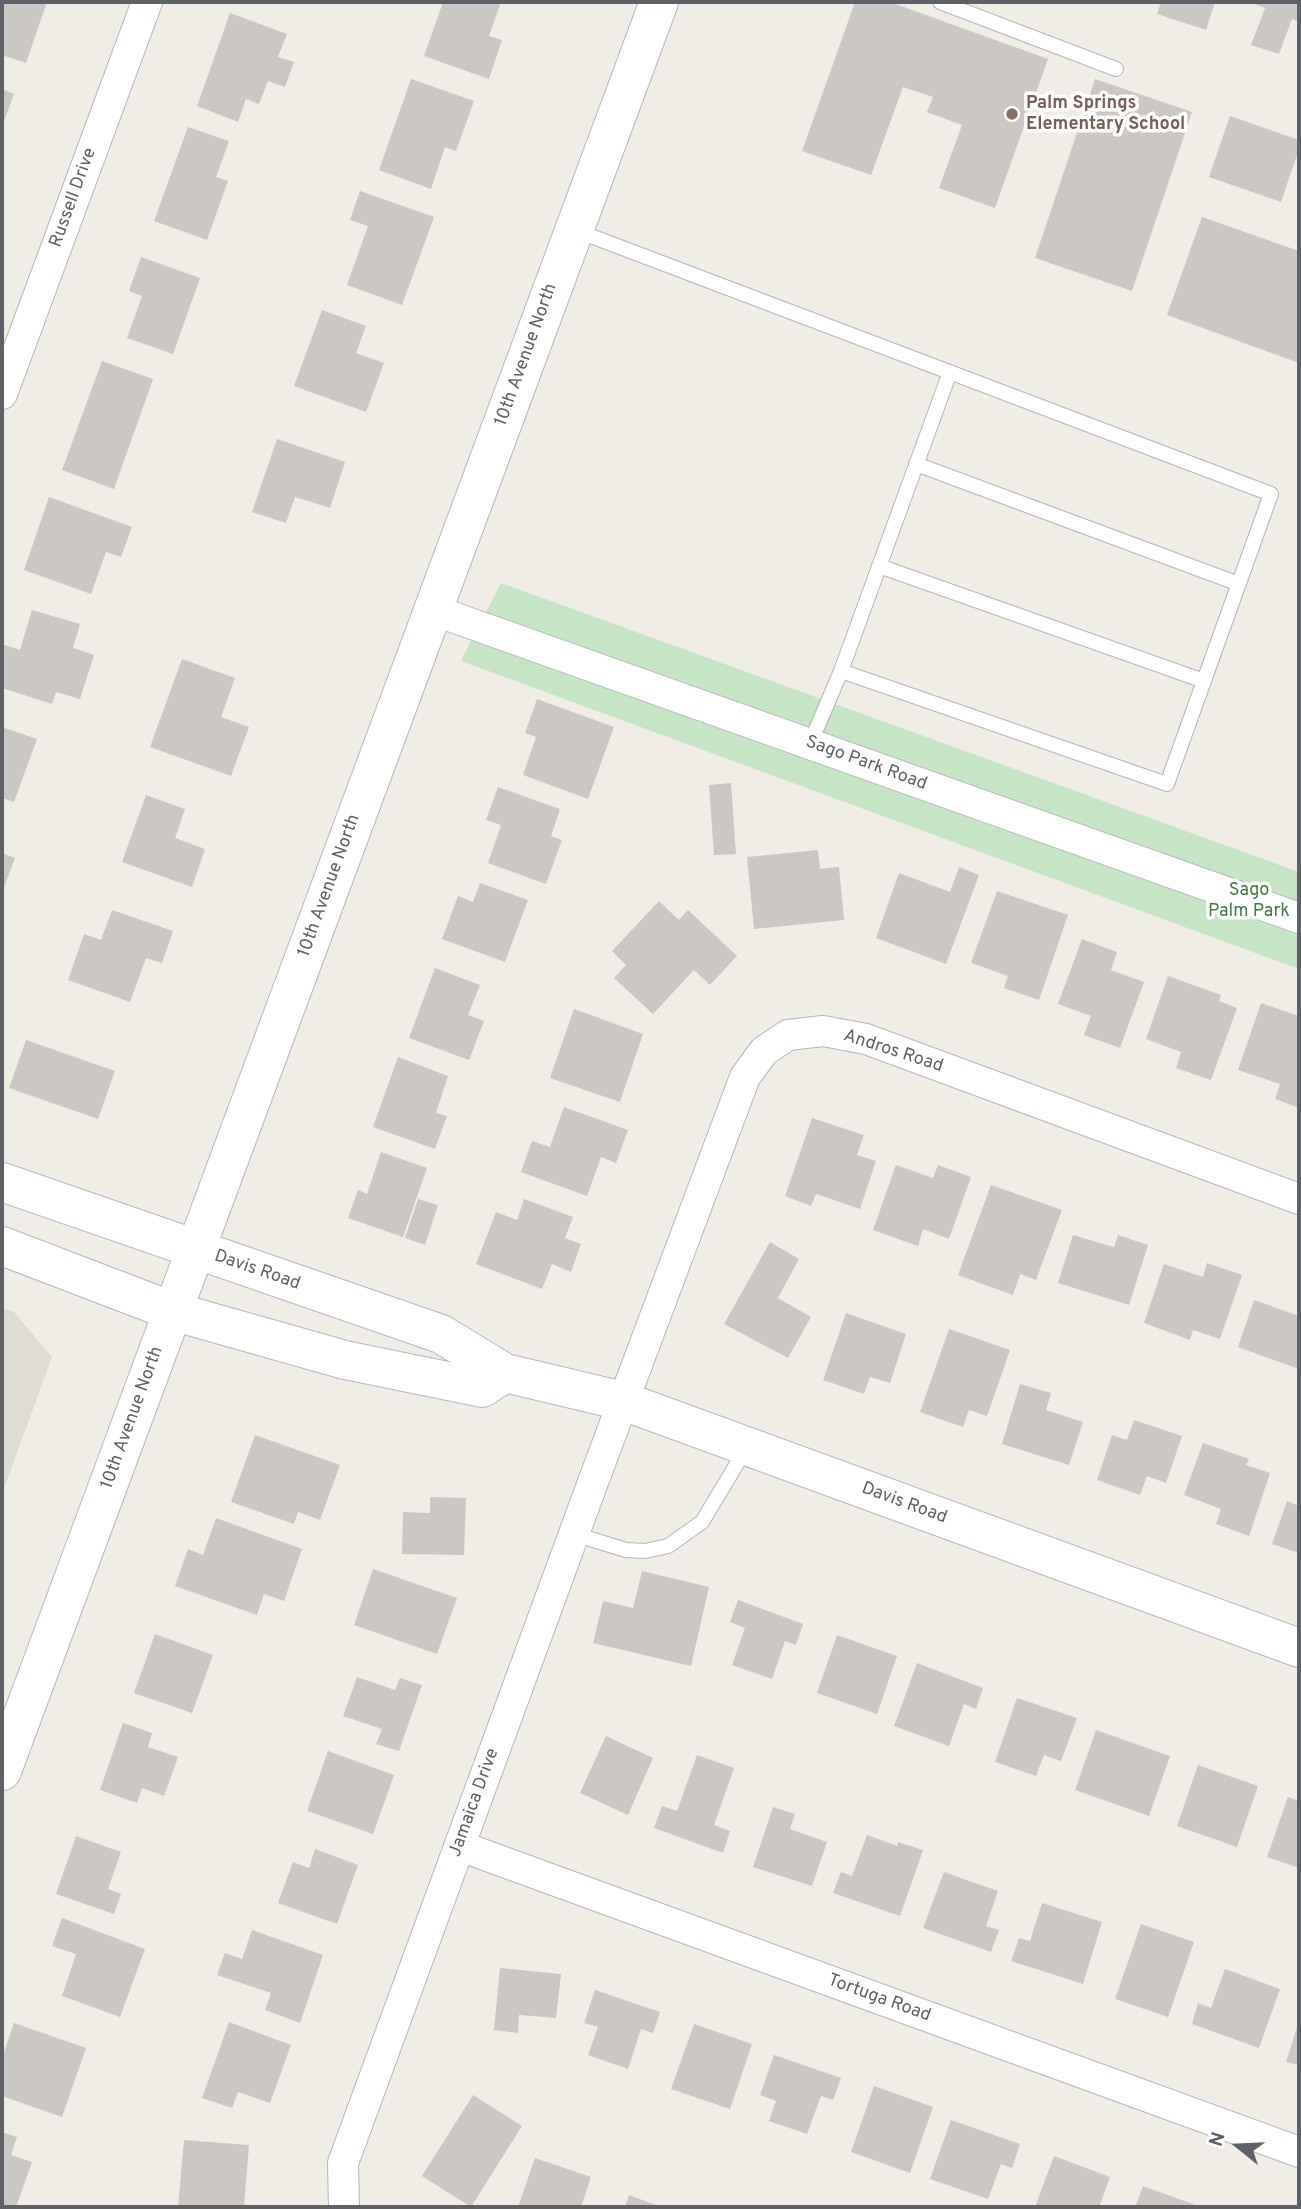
<!DOCTYPE html>
<style>
body{margin:0}
#map{position:relative;width:1301px;height:2209px;overflow:hidden;background:#efede6;font-family:Overpass,sans-serif}
canvas{display:block}
.frame{position:absolute;inset:0;border:4px solid #5e6166;pointer-events:none}
.north{position:absolute;left:1203px;top:2111px;width:70px;height:70px;-webkit-text-stroke:5px #fff;paint-order:stroke;rotate:288deg;font-size:19px;font-weight:700;line-height:28px;text-align:center;color:#5e6166}
.north::after{content:'';display:block;margin:auto;width:24px;height:32px;background:#5e6166;clip-path:polygon(50% 0,100% 100%,50% 72%,0 100%)}
</style>
<div id="map">
<canvas width="1301" height="2209"></canvas>
<div class="frame"></div>
<div class="north">N</div>
</div>
<script>
const c = document.querySelector('canvas').getContext('2d');
c.lineJoin = 'round';
function fillPath(path, color) { c.fillStyle = color; c.fill(path, 'evenodd'); }
const shape = rows => new Path2D(rows.map(r => 'M' + r).join(''));
function strokePath(path, color, width, dash) { c.strokeStyle = color; c.lineWidth = width; c.lineCap = dash ? 'butt' : 'round'; c.setLineDash(dash || []); c.stroke(path); }
function label(font, color, halo, rows, align = 'center') {
  c.font = font + ' Overpass,sans-serif'; c.lineWidth = 7; c.setLineDash([]); c.textBaseline = 'middle'; c.strokeStyle = halo; c.fillStyle = color; for (const [text, x, y, turn = 0] of rows) {
    c.save(); c.translate(x, y); c.rotate((+turn || 0) * Math.PI / 180); c.textAlign = isNaN(turn) ? turn : align; if (halo) c.strokeText(text, 0, 0); c.fillText(text, 0, 0); c.restore();
  }
}
const education = shape([
 [2,1308,14,1312,52,1357,2,1494]
]);
const green = shape([
 [501,583,1299,872,1299,969,461,661]
]);
const building = shape([
 [2,2,47,2,26,63,2,55],
 [443,2,501,2,489,36,502,40,489,79,424,56],
 [855,2,890,2,1048,59,995,208,939,188,962,125,927,112,933,97,903,87,871,175,802,151],
 [1161,2,1215,2,1206,30,1157,14],
 [1249,2,1299,2,1299,22,1292,19,1279,54,1251,45,1265,8],
 [230,13,287,34,278,57,294,62,285,87,268,81,259,104,246,99,238,122,197,106],
 [411,79,474,101,456,151,445,147,431,189,379,170],
 [1095,79,1192,112,1132,291,1035,258],
 [2,89,14,94,2,127],
 [1230,116,1299,140,1299,149,1281,202,1209,177],
 [188,127,229,141,216,177,228,181,207,240,154,221],
 [360,191,434,217,402,305,347,285,368,226,350,220],
 [1202,217,1299,251,1299,363,1167,315],
 [141,257,200,278,173,354,127,338,142,296,129,291],
 [322,310,366,326,356,353,384,363,366,412,294,386],
 [102,361,153,379,114,489,62,470],
 [277,439,345,462,330,508,295,497,286,523,252,512],
 [49,497,132,527,121,557,106,552,91,594,24,570],
 [32,610,80,624,73,648,94,655,80,699,56,692,52,704,2,688,2,644,20,650],
 [182,659,235,678,221,717,249,727,231,776,150,747],
 [537,699,614,727,588,799,523,775,536,737,525,733],
 [2,727,37,739,14,802,2,798],
 [731,783,736,854,714,855,709,785],
 [498,787,560,809,551,836,562,840,546,884,488,863,501,825,486,820],
 [146,795,185,809,175,838,205,849,192,887,122,862],
 [818,850,820,869,839,867,844,920,754,929,747,857],
 [2,853,15,858,2,893],
 [959,867,979,875,946,964,876,938,899,873,950,892],
 [480,883,528,900,505,962,442,939,458,896,473,902],
 [997,891,1068,915,1039,1000,1004,988,1008,976,971,963],
 [659,901,679,920,688,910,737,956,710,985,694,970,653,1014,614,978,626,965,612,951],
 [112,910,173,931,162,963,146,958,130,1002,68,980,84,934,101,940],
 [1082,939,1117,952,1111,970,1144,982,1120,1048,1084,1035,1091,1016,1058,1004],
 [435,968,480,985,468,1015,484,1021,469,1060,409,1038],
 [1168,976,1221,995,1219,1001,1237,1008,1211,1080,1176,1068,1181,1052,1146,1039],
 [1261,1003,1299,1016,1299,1108,1275,1099,1280,1084,1238,1070],
 [574,1009,643,1034,620,1102,550,1078],
 [26,1040,115,1071,98,1119,9,1088],
 [398,1057,448,1076,436,1113,447,1116,435,1149,373,1127],
 [564,1107,628,1130,616,1163,601,1157,587,1196,521,1172,532,1141,550,1147],
 [812,1118,864,1135,857,1155,876,1161,860,1209,816,1194,811,1206,785,1196],
 [381,1152,427,1168,403,1237,348,1218,358,1190,367,1194],
 [896,1165,933,1178,938,1165,971,1177,949,1239,923,1229,918,1246,873,1230],
 [991,1185,1062,1210,1036,1280,1020,1274,1013,1295,958,1275],
 [418,1199,438,1205,425,1245,405,1238],
 [524,1199,573,1217,565,1238,581,1244,571,1272,552,1264,542,1289,476,1264,496,1212,517,1220],
 [1073,1235,1114,1247,1118,1235,1148,1245,1129,1305,1058,1283],
 [770,1242,799,1259,778,1298,811,1317,788,1358,724,1324],
 [1207,1263,1242,1275,1220,1339,1193,1330,1190,1340,1144,1323,1164,1264,1203,1277],
 [1254,1300,1299,1316,1299,1369,1238,1347],
 [846,1313,906,1334,890,1383,870,1377,864,1394,823,1380],
 [949,1329,1010,1350,987,1416,969,1410,963,1427,920,1412],
 [1020,1384,1051,1393,1046,1410,1083,1422,1069,1465,1002,1444],
 [1134,1420,1182,1436,1166,1483,1147,1476,1140,1495,1097,1480,1112,1435,1127,1440],
 [255,1435,340,1465,320,1520,298,1512,294,1524,231,1502],
 [1203,1443,1249,1459,1246,1465,1270,1473,1249,1536,1216,1524,1221,1509,1184,1495],
 [430,1497,466,1498,464,1555,402,1554,403,1512,430,1513],
 [1287,1501,1299,1506,1299,1553,1272,1544],
 [216,1518,302,1549,284,1601,264,1594,257,1615,175,1586,188,1549,203,1555],
 [373,1569,457,1598,437,1654,354,1625],
 [642,1571,709,1587,691,1666,593,1643,603,1601,633,1608],
 [738,1600,803,1624,796,1645,785,1641,772,1679,732,1665,745,1628,730,1622],
 [155,1634,213,1655,192,1713,134,1693],
 [837,1635,897,1656,877,1714,817,1693],
 [917,1663,983,1688,976,1709,964,1704,949,1746,894,1726],
 [357,1677,395,1690,400,1678,422,1685,399,1751,376,1744,382,1729,343,1716],
 [1017,1698,1077,1718,1061,1761,1044,1755,1036,1776,995,1762],
 [123,1723,152,1733,148,1747,178,1757,164,1796,142,1788,137,1803,100,1790],
 [1096,1730,1170,1756,1149,1816,1075,1790],
 [606,1736,653,1758,628,1815,580,1793],
 [328,1751,394,1775,373,1834,307,1811],
 [697,1755,734,1768,714,1825,730,1831,723,1853,654,1828,662,1806,677,1811],
 [1198,1765,1258,1786,1237,1847,1177,1826],
 [1288,1797,1299,1801,1299,1868,1267,1857],
 [773,1807,795,1814,790,1829,827,1842,812,1886,753,1867],
 [867,1835,897,1846,898,1842,923,1850,900,1916,833,1893,841,1872,852,1876],
 [76,1836,121,1852,108,1889,121,1894,114,1914,56,1894],
 [315,1849,358,1865,337,1924,278,1903,293,1862,309,1868],
 [944,1872,998,1891,986,1926,999,1930,991,1952,923,1928],
 [1042,1903,1102,1922,1083,1984,1011,1961,1019,1938,1030,1941],
 [62,1918,145,1949,120,2017,62,1996,76,1954,52,1946],
 [1141,1924,1194,1942,1168,2017,1115,1999],
 [252,1930,323,1955,300,2023,265,2010,271,1993,217,1975,225,1953,242,1959],
 [500,1968,561,1974,556,2018,519,2015,518,2033,494,2030],
 [1225,1969,1280,1989,1259,2048,1192,2024,1198,2003,1211,2008],
 [595,1990,660,2012,653,2033,641,2029,628,2069,588,2055,598,2027,584,2023],
 [1299,2021,1299,2065,1286,2062],
 [229,2022,291,2045,270,2103,238,2092,232,2108,202,2098],
 [14,2023,86,2048,62,2117,2,2096,2,2058],
 [694,2024,752,2044,730,2109,671,2089],
 [774,2055,841,2078,833,2100,821,2096,807,2134,769,2121,776,2101,760,2095],
 [874,2086,933,2107,910,2173,851,2152],
 [473,2095,522,2126,471,2207,422,2176],
 [951,2120,1020,2144,1012,2168,1001,2164,988,2199,930,2179],
 [2,2132,17,2137,11,2155,32,2162,16,2207,2,2207],
 [184,2140,249,2145,244,2207,178,2207],
 [1054,2156,1110,2177,1099,2207,1035,2207],
 [535,2158,591,2177,581,2207,518,2207],
 [1143,2186,1201,2207,1135,2207],
 [629,2195,661,2207,625,2207]
]);
const lane = shape([
 [940,2,1116,69],
 [575,230,1271,494,1167,784,841,671,810,744],
 [916,464,1239,584],
 [879,566,1204,681],
 [841,671,950,372],
 [574,1534,626,1550,645,1551,668,1546,702,1522,747,1447]
]);
const street = shape([
 [2,394,147,2],
 [433,610,1299,918],
 [460,1846,1299,2152],
 [344,2207,343,2163,593,1482,745,1077,764,1051,788,1035,823,1031,866,1039,1299,1199]
]);
const secondary = shape([
 [2,1182,441,1334,505,1373,623,1401,1299,1648],
 [2,1246,172,1311,345,1360,482,1388,505,1373],
 [2,1771,659,2]
]);
const markers = [
 [1012,114,7,"#8d6e63"]
];
const educationNames = [
 ["Palm Springs",1026,104],
 ["Elementary School",1026,125]
];
const streetNames = [
 ["Russell Drive",74,198,-70],
 ["10th Avenue North",527,355,-70],
 ["Sago Park Road",866,764,20],
 ["10th Avenue North",330,886,-70],
 ["Andros Road",893,1052,18],
 ["Davis Road",257,1271,19],
 ["10th Avenue North",133,1418,-70],
 ["Davis Road",904,1504,20],
 ["Jamaica Drive",475,1803,-70],
 ["Tortuga Road",879,1999,20]
];
const parkNames = [
 ["Sago",1249,891],
 ["Palm Park",1249,912]
];
fillPath(education, '#dfdcd5');
fillPath(green, '#c5e5c4');
fillPath(building, '#cbc8c4');
strokePath(lane, '#b3b6ba', 16);
strokePath(street, '#b3b6ba', 32);
strokePath(secondary, '#b5b8bd', 40);
strokePath(lane, '#fff', 14);
strokePath(street, '#fff', 30);
strokePath(secondary, '#fff', 38);
for (const [x, y, r, color] of markers) { const dot = new Path2D(); dot.arc(x, y, r, 0, 2 * Math.PI); c.fillStyle = color; c.fill(dot); strokePath(dot, '#fff', 2.5); }
label('bold 18px', '#785e54', '#fff', educationNames, 'left');
label('18px', '#5e6166', '#fff', streetNames);
label('18px', '#39823b', '#fff', parkNames);
</script>
